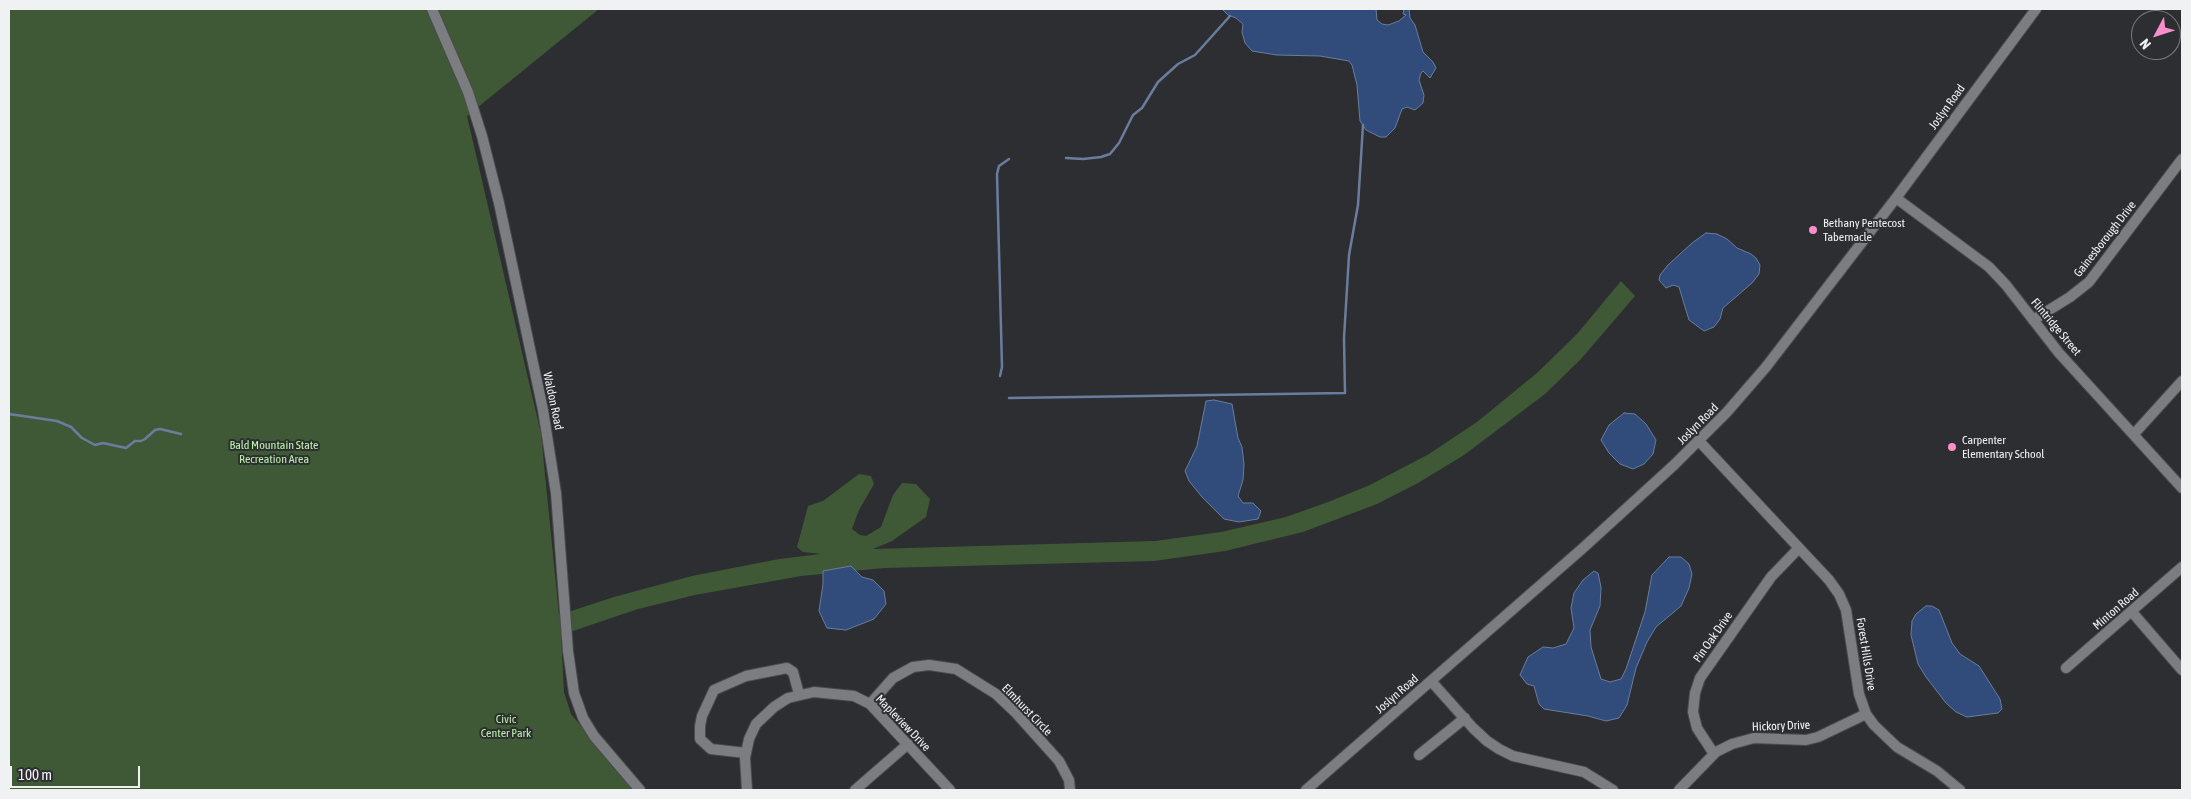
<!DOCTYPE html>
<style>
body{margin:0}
#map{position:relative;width:2191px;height:799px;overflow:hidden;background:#2d2e31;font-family:"Asap Condensed",sans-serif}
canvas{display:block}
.frame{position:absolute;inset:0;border:10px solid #f0f1f3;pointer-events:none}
.north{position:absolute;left:2131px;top:10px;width:50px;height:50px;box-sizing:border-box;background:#2d2e31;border:1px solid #7b7c7f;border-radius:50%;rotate:230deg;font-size:14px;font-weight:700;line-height:20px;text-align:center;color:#f0f1f3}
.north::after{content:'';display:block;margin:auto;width:18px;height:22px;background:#f98fca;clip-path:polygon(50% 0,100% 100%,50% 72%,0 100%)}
.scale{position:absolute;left:10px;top:766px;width:130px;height:22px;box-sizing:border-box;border:2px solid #f0f1f3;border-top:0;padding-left:6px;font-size:15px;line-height:18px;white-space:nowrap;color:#f0f1f3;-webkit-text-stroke:4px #2d2e31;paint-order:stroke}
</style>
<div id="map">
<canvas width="2191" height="799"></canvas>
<div class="frame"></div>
<div class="north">N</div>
<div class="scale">100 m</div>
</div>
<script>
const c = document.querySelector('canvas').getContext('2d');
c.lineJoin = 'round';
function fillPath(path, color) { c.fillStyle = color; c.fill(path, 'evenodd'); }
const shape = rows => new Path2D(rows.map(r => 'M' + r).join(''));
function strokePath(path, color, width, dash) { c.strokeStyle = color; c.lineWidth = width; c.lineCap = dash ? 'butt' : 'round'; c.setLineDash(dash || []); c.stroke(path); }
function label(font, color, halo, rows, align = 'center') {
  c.font = font + ' "Asap Condensed",sans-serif'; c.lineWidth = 4; c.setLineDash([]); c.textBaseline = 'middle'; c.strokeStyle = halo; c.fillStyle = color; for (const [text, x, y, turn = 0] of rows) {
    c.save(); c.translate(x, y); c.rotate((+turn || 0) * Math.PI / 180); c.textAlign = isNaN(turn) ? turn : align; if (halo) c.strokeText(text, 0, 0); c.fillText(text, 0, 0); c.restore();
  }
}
const green = shape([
 [9,9,599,9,467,116,541,434,559,615,614,597,692,576,779,559,821,554,803,552,797,547,808,506,823,501,859,474,871,476,874,484,859,510,852,529,860,535,866,536,881,527,893,495,902,483,916,484,930,499,926,517,892,541,873,549,1155,541,1221,532,1286,517,1328,502,1370,485,1429,454,1477,422,1537,373,1577,334,1621,281,1635,296,1581,359,1545,394,1464,455,1418,483,1377,504,1303,532,1225,551,1154,561,884,568,801,576,695,595,638,609,561,635,564,692,571,714,634,790,9,790]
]);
const water = shape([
 [1222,9,1376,9,1377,20,1382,24,1388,25,1399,21,1406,15,1403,14,1404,9,1409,9,1410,18,1415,25,1423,52,1433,62,1436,68,1430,78,1423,71,1421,73,1419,80,1424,95,1423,103,1415,110,1407,107,1402,109,1395,128,1386,137,1380,137,1366,130,1360,121,1357,85,1352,65,1349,61,1320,56,1277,55,1252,51,1245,43,1242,32,1243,24,1236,18,1228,15,1222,9],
 [1706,233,1717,234,1727,239,1737,248,1751,254,1756,258,1760,265,1759,274,1752,283,1723,308,1720,319,1714,327,1704,331,1689,320,1679,287,1673,285,1666,288,1659,280,1660,275,1668,265,1692,243,1706,233],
 [1214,400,1232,404,1238,438,1242,447,1244,464,1243,480,1238,496,1243,503,1253,503,1261,511,1258,519,1239,522,1224,519,1202,497,1189,481,1185,471,1197,446,1206,401,1214,400],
 [1624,413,1635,414,1646,424,1656,440,1653,454,1644,464,1633,469,1620,464,1609,453,1601,440,1609,425,1624,413],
 [1669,557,1681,557,1689,564,1692,574,1689,588,1681,606,1656,627,1647,642,1636,668,1627,705,1619,718,1606,721,1588,716,1544,709,1539,704,1534,686,1527,684,1520,675,1528,657,1543,647,1553,648,1566,644,1574,628,1571,608,1574,593,1583,580,1594,571,1598,573,1601,587,1600,606,1590,630,1591,647,1601,679,1610,682,1621,679,1626,669,1645,612,1652,575,1669,557],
 [851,566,862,577,873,580,884,591,886,604,874,619,846,630,827,628,819,611,823,584,823,571,851,566],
 [1926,606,1932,606,1939,610,1952,643,1960,654,1979,666,2000,699,2002,709,1998,713,1967,717,1956,712,1946,703,1926,677,1918,664,1911,635,1912,621,1916,614,1926,606]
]);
const stream = shape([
 [1066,158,1083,159,1101,157,1110,154,1119,143,1133,115,1142,108,1158,82,1178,64,1195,55,1230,16],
 [1000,376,1002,367,997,174,999,166,1009,159],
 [1009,398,1345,393,1344,338,1349,255,1358,205,1363,125],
 [9,414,57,421,71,427,82,438,95,445,103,443,126,448,135,441,141,441,145,439,155,430,160,429,181,434]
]);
const minor = shape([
 [432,9,468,92,482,136,499,203,543,410,556,493,568,651,574,693,583,718,594,736,640,790],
 [1896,198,1989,267,2006,285,2059,353,2182,488],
 [2033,320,2070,297,2089,282,2182,159],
 [2134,434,2182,381],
 [1699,441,1829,580,1839,594,1846,610,1859,694,1866,714,1874,725,1897,747,1937,771,1960,790],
 [2132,612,2182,670],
 [2066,668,2182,567],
 [1431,681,1473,728,1487,741,1499,749,1513,756,1584,772,1613,790],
 [870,704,893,678,913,667,929,665,956,669,996,694,1015,712,1059,761,1069,780,1070,790],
 [746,753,711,749,700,739,700,726,702,716,714,690,746,676,787,668,793,672,799,694],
 [1714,754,1697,728,1693,712,1695,693,1700,678,1771,577,1799,548],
 [1419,755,1465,718],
 [747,790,745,758,749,739,756,724,774,707,788,698,814,692,854,696,870,704,950,790],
 [855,790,908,744],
 [1306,790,1583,548,1674,465,1727,412,1766,367,1896,198,2036,9],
 [1679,790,1716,752,1732,744,1754,738,1806,740,1818,737,1866,714]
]);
const markers = [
 [1813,230,5,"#f98fca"],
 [1952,447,5,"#f98fca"]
];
const streetNames = [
 ["Joslyn Road",1947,107,-54],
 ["Gainesborough Drive",2105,239,-52],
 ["Flintridge Street",2056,327,50],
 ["Waldon Road",553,401,78],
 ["Joslyn Road",1698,424,-45],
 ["Minton Road",2116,609,-41],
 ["Pin Oak Drive",1713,637,-55],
 ["Forest Hills Drive",1866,654,81],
 ["Joslyn Road",1397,694,-41],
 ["Elmhurst Circle",1027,710,46],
 ["Mapleview Drive",903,723,46],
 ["Hickory Drive",1781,726,-2]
];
const poiNames = [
 ["Bethany Pentecost",1823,223],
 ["Tabernacle",1823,237],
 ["Carpenter",1962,440],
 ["Elementary School",1962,454]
];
const parkNames = [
 ["Bald Mountain State",274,445],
 ["Recreation Area",274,459],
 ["Civic",506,719],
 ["Center Park",506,733]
];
fillPath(green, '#3f5936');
fillPath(water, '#314b7a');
strokePath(water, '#6a7d9e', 1);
strokePath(stream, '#6a7d9e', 2.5);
strokePath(minor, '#4a4b4d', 12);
strokePath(minor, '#7c7d80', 10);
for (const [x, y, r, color] of markers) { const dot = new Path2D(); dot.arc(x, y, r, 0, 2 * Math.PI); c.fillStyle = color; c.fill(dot); strokePath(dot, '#2d2e31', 2); }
label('12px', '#f0f1f3', '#2d2e31', streetNames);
label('12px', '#f0f1f3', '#2d2e31', poiNames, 'left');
label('12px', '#bbf2a7', '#2d2e31', parkNames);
</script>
